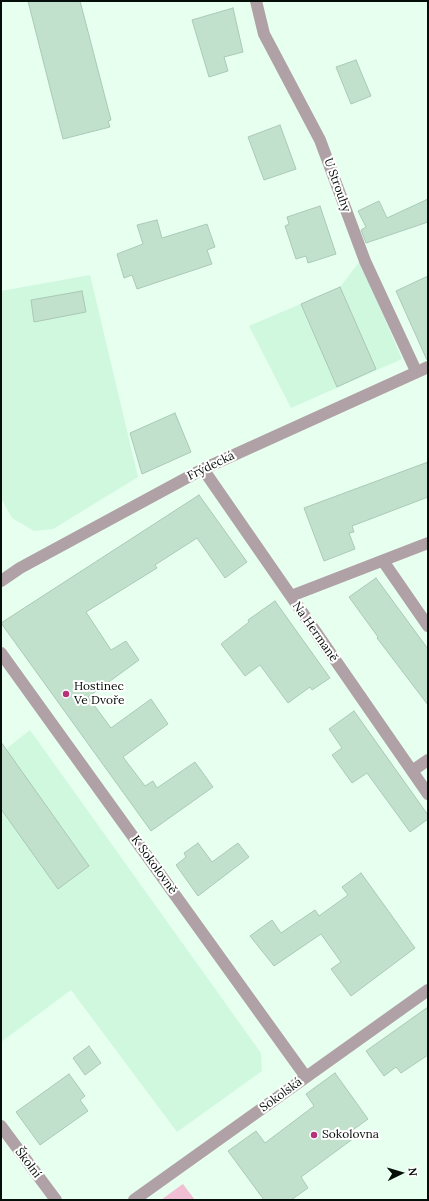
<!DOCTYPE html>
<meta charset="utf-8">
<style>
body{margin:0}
#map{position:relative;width:429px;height:1201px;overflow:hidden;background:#e6ffef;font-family:Lora,serif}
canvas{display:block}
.frame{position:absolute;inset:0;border:2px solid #050e08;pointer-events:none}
.north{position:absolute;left:381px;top:1153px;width:40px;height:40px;-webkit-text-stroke:3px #fff;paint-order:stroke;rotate:85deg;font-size:11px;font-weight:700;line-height:16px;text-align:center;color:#050e08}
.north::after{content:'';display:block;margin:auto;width:14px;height:18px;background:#050e08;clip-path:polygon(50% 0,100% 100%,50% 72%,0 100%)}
</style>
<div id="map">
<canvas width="429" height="1201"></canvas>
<div class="frame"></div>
<div class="north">N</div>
</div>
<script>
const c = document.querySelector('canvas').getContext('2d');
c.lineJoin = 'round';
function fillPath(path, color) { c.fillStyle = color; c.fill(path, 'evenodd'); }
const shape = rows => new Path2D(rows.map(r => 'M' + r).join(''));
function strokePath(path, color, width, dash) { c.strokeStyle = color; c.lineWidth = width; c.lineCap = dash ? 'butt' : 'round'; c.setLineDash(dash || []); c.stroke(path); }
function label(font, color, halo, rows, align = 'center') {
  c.font = font + ' Lora,serif'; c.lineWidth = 4; c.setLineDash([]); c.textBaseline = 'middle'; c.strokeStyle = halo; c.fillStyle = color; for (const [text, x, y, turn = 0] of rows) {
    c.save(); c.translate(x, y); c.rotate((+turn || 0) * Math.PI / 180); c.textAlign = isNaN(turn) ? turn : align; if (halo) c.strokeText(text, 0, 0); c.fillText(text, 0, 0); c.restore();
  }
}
const built = shape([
 [360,261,402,359,291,408,249,326,340,287],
 [90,275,138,477,53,529,34,531,12,518,2,500,1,291],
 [30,730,261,1053,262,1071,177,1132,71,990,1,1042,1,753]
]);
const green = shape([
 [183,1184,195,1200,161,1200,180,1186]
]);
const building = shape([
 [28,1,80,1,111,120,108,121,110,127,63,139,28,1],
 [233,8,243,52,224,57,228,71,209,77,192,20,233,8],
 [356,60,371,96,351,104,336,67,356,60],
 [280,125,296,169,264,180,248,137,280,125],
 [428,199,428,222,366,243,361,230,366,227,358,211,379,201,387,218,428,199],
 [320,206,336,254,308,263,306,256,296,259,285,226,289,224,287,217,320,206],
 [157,220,162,238,207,224,215,247,207,250,212,264,137,289,132,275,124,278,117,254,143,244,137,225,157,220],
 [428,276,428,360,427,360,396,291,428,276],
 [340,287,376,369,337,387,301,304,340,287],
 [82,291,86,312,34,322,31,300,82,291],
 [175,413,191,452,142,474,130,433,175,413],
 [428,462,428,497,352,526,354,532,349,533,355,549,324,561,304,508,428,462],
 [199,495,247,562,225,578,197,538,155,565,157,568,86,612,111,650,126,641,139,660,88,697,111,728,151,699,168,724,123,757,145,786,153,781,157,788,195,762,213,787,151,831,1,623,199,495],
 [376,578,428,649,428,705,377,638,378,637,349,597,376,578],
 [275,601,330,678,312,690,310,687,288,703,260,665,245,676,221,644,249,622,248,620,275,601],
 [354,711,428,815,428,819,410,832,367,773,352,783,332,755,342,748,329,729,354,711],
 [1,742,89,866,58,889,1,809,1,742],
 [198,843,212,862,238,843,249,857,198,896,176,865,186,857,184,853,198,843],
 [361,873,415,948,351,996,331,969,341,962,321,934,274,966,250,936,272,920,281,933,315,910,319,916,348,895,342,887,361,873],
 [428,1007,428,1055,401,1073,396,1067,384,1076,366,1051,428,1007],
 [89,1046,101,1063,85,1075,73,1058,89,1046],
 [335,1073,368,1119,350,1132,354,1138,301,1177,308,1188,291,1200,264,1200,228,1151,256,1131,265,1143,314,1106,306,1094,335,1073],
 [69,1074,85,1096,80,1100,88,1111,40,1145,16,1112,69,1074]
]);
const minor = shape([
 [256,1,264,34,320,140,365,261,416,371],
 [203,469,428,794],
 [383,561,428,626],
 [1,581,20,568,203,469,428,367],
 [291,596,428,543],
 [1,653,306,1077],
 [412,771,428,760],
 [1,1126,56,1200],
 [134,1200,428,990]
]);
const markers = [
 [66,694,4,"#b73379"],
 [314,1135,4,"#b73379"]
];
const streetNames = [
 ["U Strouhy",337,185,70],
 ["Frýdecká",211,466,-26],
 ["Na Hermaně",315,632,55],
 ["K Sokolovně",154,865,54],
 ["Sokolská",281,1095,-36],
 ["Školní",28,1163,53]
];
const poiNames = [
 ["Hostinec",74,687],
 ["Ve Dvoře",74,701],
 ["Sokolovna",322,1135]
];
fillPath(built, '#d0f8df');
fillPath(green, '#f0bfd3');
fillPath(building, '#c1e1cd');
strokePath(building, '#aac9b6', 1);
strokePath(minor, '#b0a1a7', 12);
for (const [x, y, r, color] of markers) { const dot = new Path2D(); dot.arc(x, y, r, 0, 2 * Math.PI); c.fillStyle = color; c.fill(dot); strokePath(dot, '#fff', 1.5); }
label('12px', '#050e08', '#fff', streetNames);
label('12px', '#050e08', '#fff', poiNames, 'left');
</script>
